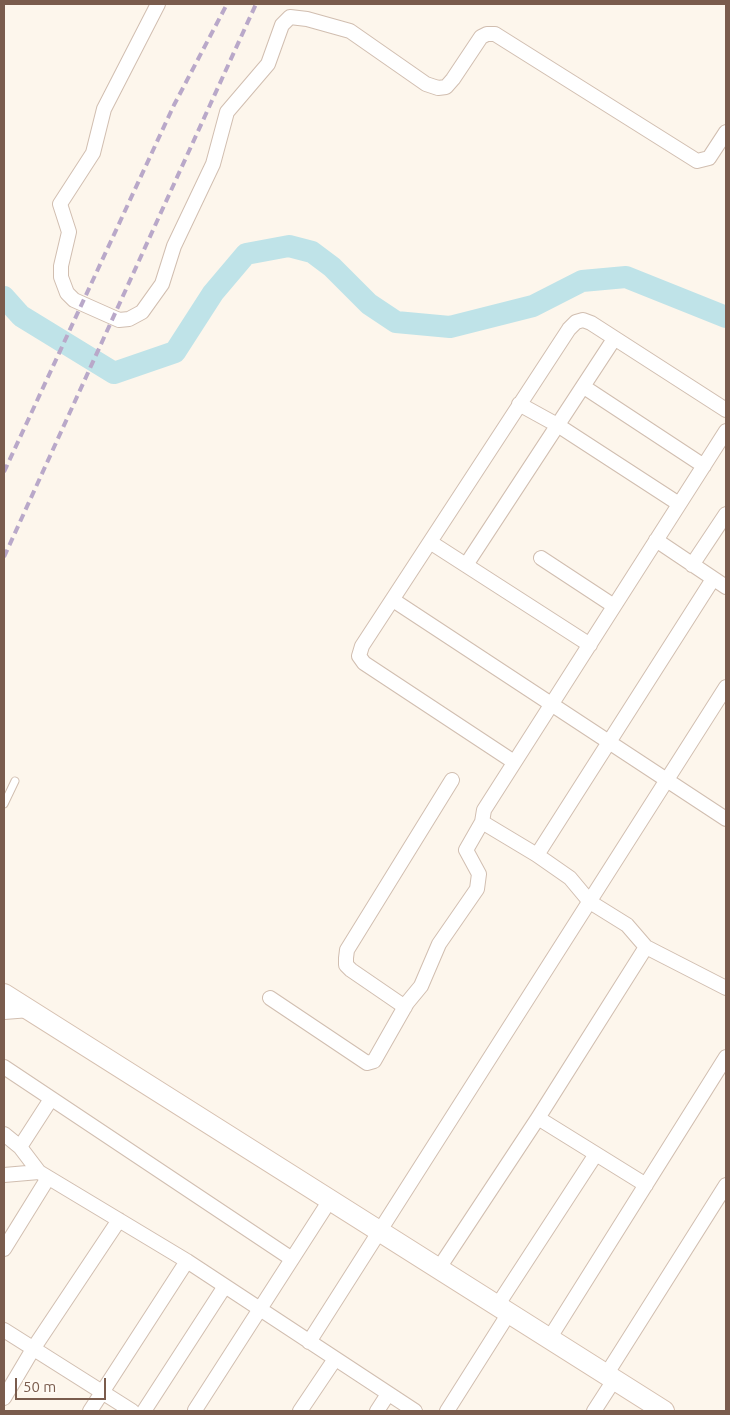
<!DOCTYPE html>
<style>
body{margin:0}
#map{position:relative;width:730px;height:1415px;overflow:hidden;background:#fdf6ec;font-family:Ubuntu,sans-serif}
canvas{display:block}
.frame{position:absolute;inset:0;border:5px solid #7a5c4d;pointer-events:none}
.scale{position:absolute;left:15px;top:1378px;width:91px;height:22px;box-sizing:border-box;border:2px solid #7a5c4d;border-top:0;padding-left:6px;font-size:15px;line-height:18px;white-space:nowrap;color:#7a5c4d;-webkit-text-stroke:4px #fffaf3;paint-order:stroke}
</style>
<div id="map">
<canvas width="730" height="1415"></canvas>
<div class="frame"></div>
<div class="scale">50 m</div>
</div>
<script>
const c = document.querySelector('canvas').getContext('2d');
c.lineJoin = 'round';
const shape = rows => new Path2D(rows.map(r => 'M' + r).join(''));
function strokePath(path, color, width, dash) { c.strokeStyle = color; c.lineWidth = width; c.lineCap = dash ? 'butt' : 'round'; c.setLineDash(dash || []); c.stroke(path); }
const river = shape([
 [4,297,21,316,114,373,175,352,213,293,246,254,289,246,312,252,332,267,369,304,396,322,450,327,533,306,582,281,626,277,726,317]
]);
const lane = shape([
 [4,804,15,781]
]);
const street = shape([
 [158,4,104,109,93,153,60,204,69,232,61,266,61,277,67,293,74,300,119,320,129,319,142,312,162,284,174,246,213,164,227,112,268,64,282,25,290,17,307,19,350,31,426,84,438,88,446,87,453,79,481,37,487,34,495,34,697,161,709,158,726,132],
 [584,387,704,466],
 [519,404,559,426,679,504],
 [656,540,726,587],
 [430,542,590,645],
 [541,558,614,606],
 [466,565,614,339],
 [692,565,726,514],
 [393,600,726,819],
 [514,762,364,663,359,656,362,646,569,329,576,322,583,320,591,323,726,410],
 [482,822,537,855,570,878,590,902,627,925,646,947,726,988],
 [537,855,713,579],
 [270,998,367,1063,374,1061,407,1003,421,986,439,944,477,889,479,874,466,850,482,822,484,810,726,431],
 [405,1007,351,970,346,965,346,958,347,950,452,780],
 [4,1012,30,1010],
 [4,1067,292,1259],
 [538,1118,646,1185],
 [4,1134,20,1147,39,1172,187,1261,415,1411],
 [20,1147,51,1099],
 [4,1175,39,1172],
 [4,1249,48,1178],
 [439,1268,538,1118,646,947],
 [497,1306,596,1154],
 [4,1330,132,1411],
 [549,1339,726,1057],
 [309,1342,726,687],
 [606,1375,726,1185],
 [4,1398,33,1349,119,1220],
 [195,1410,330,1200],
 [90,1411,187,1261],
 [144,1411,225,1286],
 [300,1411,335,1359],
 [377,1411,388,1394],
 [447,1411,509,1313],
 [594,1411,614,1380]
]);
const secondary = shape([
 [4,994,664,1411]
]);
const rail = shape([
 [4,472,174,105,227,4],
 [4,557,256,4]
]);
strokePath(river, '#bfe3e8', 22);
strokePath(lane, '#d1beb0', 9);
strokePath(street, '#d1beb0', 16);
strokePath(secondary, '#d6c0b0', 22);
strokePath(lane, '#fff', 7);
strokePath(street, '#fff', 14);
strokePath(secondary, '#fff', 20);
strokePath(rail, '#b9a8c9', 4, [8, 5]);
</script>
